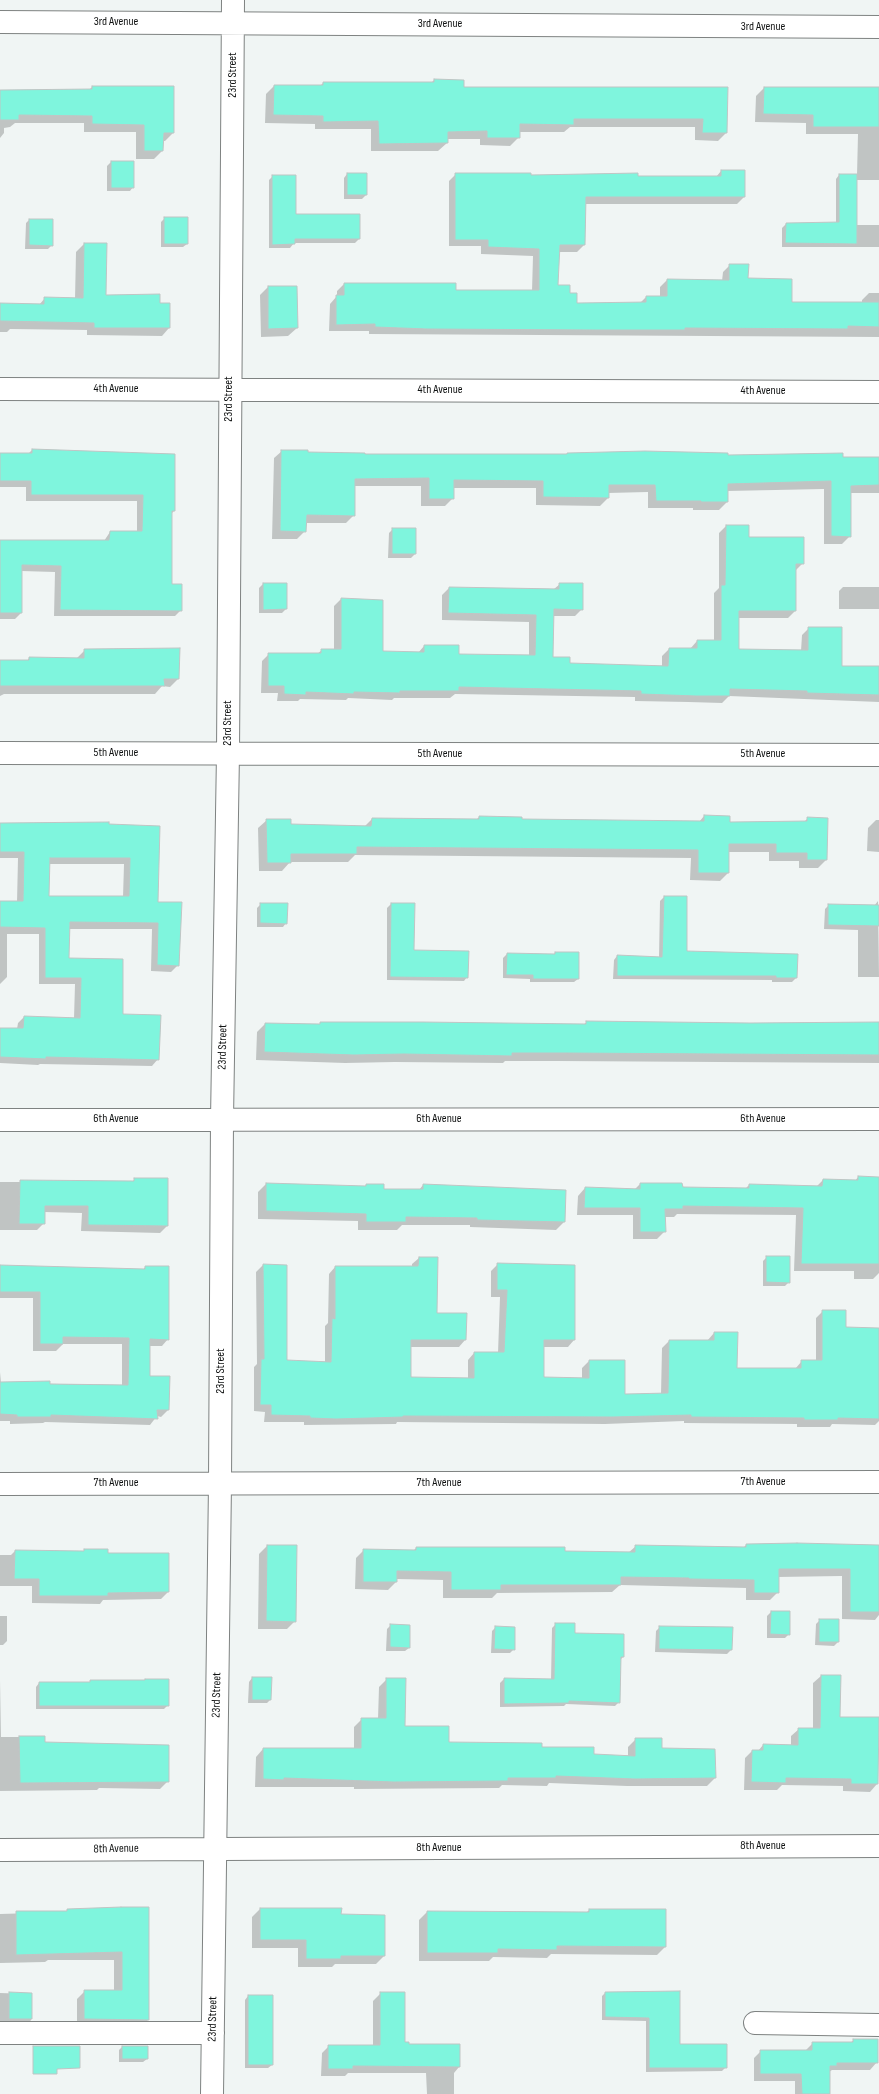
<!DOCTYPE html>
<style>
body{margin:0}
canvas{display:block;background:#f0f5f4}
</style>
<canvas width="879" height="2094"></canvas>
<script>
const c = document.querySelector('canvas').getContext('2d');
c.lineJoin = 'round';
function fillPath(path, color) { c.fillStyle = color; c.fill(path, 'evenodd'); }
const shape = rows => new Path2D(rows.map(r => 'M' + r).join(''));
function strokePath(path, color, width, dash) { c.strokeStyle = color; c.lineWidth = width; c.lineCap = dash ? 'butt' : 'round'; c.setLineDash(dash || []); c.stroke(path); }
function label(font, color, halo, rows, align = 'center') {
  c.font = font + ' "Sofia Sans Condensed",sans-serif'; c.lineWidth = 3; c.setLineDash([]); c.textBaseline = 'middle'; c.strokeStyle = halo; c.fillStyle = color; for (const [text, x, y, turn = 0] of rows) {
    c.save(); c.translate(x, y); c.rotate((+turn || 0) * Math.PI / 180); c.textAlign = isNaN(turn) ? turn : align; if (halo) c.strokeText(text, 0, 0); c.fillText(text, 0, 0); c.restore();
  }
}
const shadow = shape([
 [434,80,463,88,726,88,726,133,718,141,695,140,695,127,570,127,564,132,519,132,519,137,510,146,480,145,480,139,447,139,447,143,438,151,371,151,371,129,315,129,315,124,265,123,266,94,274,86,320,86,323,83,431,83],
 [92,87,173,133,165,141,162,141,162,151,154,159,136,159,136,132,84,132,84,123,15,123,10,127,4,128,4,133,0,138,0,91,89,90],
 [879,87,879,180,856,180,856,225,879,225,879,247,782,247,782,228,786,224,836,223,836,179,839,175,857,175,858,134,806,134,806,123,755,122,756,96,764,88],
 [111,162,133,187,130,191,107,191,107,166],
 [721,171,744,197,737,204,585,204,584,245,577,252,559,252,557,286,569,294,576,304,640,303,646,297,660,297,660,287,667,280,722,281,723,272,730,265,747,279,791,303,862,303,862,300,869,293,879,293,879,337,369,334,369,331,329,331,330,304,337,296,337,291,344,284,455,291,532,291,533,256,481,254,481,246,449,246,449,181,456,174,716,177],
 [347,174,366,174,366,195,362,199,344,199,344,178],
 [273,176,295,215,359,239,355,243,294,243,290,248,269,248,269,180],
 [165,218,187,244,183,247,161,247,161,222],
 [29,220,52,245,48,249,25,249,26,223],
 [84,244,105,296,169,304,169,328,162,336,87,335,87,330,10,329,7,332,0,332,0,304,39,305,45,298,75,299,76,252],
 [268,287,296,287,297,328,288,336,261,337,260,295],
 [32,450,62,450,62,452,174,511,171,514,171,585,181,610,175,616,54,616,55,572,21,571,21,613,15,619,0,619,0,540,104,541,110,532,137,532,137,501,26,501,26,487,0,487,0,454,28,454],
 [282,451,364,455,879,458,879,493,850,493,850,536,842,544,824,544,824,489,727,491,727,502,719,510,693,510,693,508,648,508,648,492,608,493,608,498,600,506,536,505,536,488,453,488,453,498,445,506,421,506,421,486,354,486,354,515,346,523,305,523,305,531,297,539,272,539,274,458],
 [726,526,803,563,795,571,795,611,788,618,738,618,738,650,801,651,802,635,809,628,841,667,879,667,879,702,729,696,722,703,688,702,635,701,635,697,455,694,450,698,394,698,392,700,348,698,346,700,300,699,298,701,277,701,278,693,261,693,262,661,269,654,317,654,322,650,334,650,334,606,341,599,382,652,418,653,424,646,458,655,529,656,529,622,442,620,442,595,449,588,554,589,560,584,582,609,575,616,553,616,552,658,569,664,662,667,662,656,669,649,690,649,697,641,714,641,714,593,719,588,719,533],
 [393,529,415,554,411,558,388,558,389,533],
 [263,584,286,584,286,609,282,613,259,613,259,588],
 [843,587,879,587,879,609,839,609,839,591],
 [85,650,178,679,170,687,162,686,155,694,4,694,0,696,0,661,27,661,29,658,76,659],
 [704,816,729,823,804,822,808,818,826,860,818,868,799,868,799,861,769,861,769,852,728,852,728,873,720,881,690,880,691,858,355,855,348,862,290,862,282,871,259,871,258,828,267,820,290,825,364,827,372,819,476,820,479,817,521,820,699,822],
 [876,820,879,820,879,852,867,851,868,828],
 [0,825,159,827,157,903,178,965,171,972,151,971,152,929,68,929,68,959,122,1015,158,1059,152,1066,40,1064,38,1065,0,1063,0,1029,17,1029,18,1023,24,1017,74,1018,75,984,39,984,39,934,7,934,7,977,0,984,0,902,17,902,18,858,0,858],
 [49,864,124,864,123,897,48,897],
 [664,897,686,952,796,978,792,982,772,982,772,980,613,979,614,960,617,956,659,958,660,901],
 [878,901,879,977,858,977,858,930,824,929,825,909,829,905,874,906],
 [261,904,286,923,283,927,257,927,257,908],
 [391,904,413,951,467,977,464,981,387,980,387,908],
 [555,953,578,979,574,982,530,982,530,979,503,978,503,958,507,954,553,955],
 [587,1022,879,1024,879,1063,557,1061,505,1061,503,1063,395,1062,345,1063,256,1060,257,1032,265,1024,583,1025],
 [858,1177,879,1178,879,1273,873,1279,854,1279,854,1271,794,1271,796,1215,677,1214,674,1217,664,1217,665,1231,657,1239,633,1239,633,1215,577,1215,578,1196,585,1188,635,1189,640,1184,682,1188,746,1188,749,1185,817,1186,823,1180,855,1181],
 [135,1179,167,1226,160,1233,81,1231,82,1213,44,1212,44,1223,37,1230,0,1230,0,1182,132,1182],
 [266,1184,364,1187,366,1185,383,1190,419,1190,423,1185,564,1222,556,1230,470,1227,470,1225,402,1225,397,1230,358,1230,358,1221,258,1219,258,1192],
 [767,1257,789,1282,785,1286,763,1286,763,1261],
 [419,1258,436,1314,465,1340,459,1347,410,1347,410,1378,468,1378,468,1360,474,1353,498,1353,500,1297,491,1297,491,1271,498,1264,574,1340,568,1347,543,1347,543,1378,582,1379,582,1368,589,1361,624,1395,661,1394,662,1348,669,1341,707,1341,714,1333,736,1369,795,1369,802,1361,816,1361,816,1318,823,1311,845,1328,879,1329,879,1421,875,1425,832,1424,830,1427,797,1427,797,1424,684,1423,684,1421,605,1424,397,1422,396,1424,304,1425,304,1422,264,1422,265,1412,254,1411,254,1367,257,1364,256,1272,263,1265,286,1361,325,1362,325,1326,328,1323,329,1274,335,1267,412,1267,412,1264],
 [0,1266,143,1270,145,1267,168,1339,162,1346,149,1346,149,1377,168,1410,161,1417,157,1416,150,1425,45,1422,43,1423,10,1424,10,1421,0,1421,0,1372,1,1383,122,1385,122,1344,63,1344,56,1351,33,1351,33,1298,0,1298],
 [746,1545,879,1546,879,1615,875,1620,842,1619,842,1576,778,1577,778,1592,770,1600,746,1600,746,1588,620,1585,612,1592,497,1593,492,1598,443,1598,443,1580,396,1579,396,1582,388,1590,355,1589,356,1558,364,1550,413,1551,416,1548,628,1553,636,1546,743,1548],
 [267,1546,296,1546,295,1621,287,1629,258,1629,259,1554],
 [85,1550,107,1554,168,1592,161,1599,103,1600,100,1604,32,1603,32,1586,0,1586,0,1555,11,1555,15,1551,83,1552],
 [771,1612,789,1634,785,1638,767,1638,767,1616],
 [0,1616,7,1616,7,1641,3,1645,0,1645],
 [820,1620,838,1620,838,1642,834,1646,815,1645,816,1624],
 [556,1624,623,1657,620,1660,619,1702,615,1706,566,1704,564,1706,500,1707,500,1683,504,1679,551,1680,552,1628],
 [391,1625,409,1648,405,1651,386,1651,387,1629],
 [496,1627,514,1649,510,1653,491,1653,492,1631],
 [660,1627,731,1650,727,1654,655,1652,656,1631],
 [821,1676,839,1718,877,1784,870,1792,843,1791,843,1786,782,1785,777,1790,744,1790,745,1758,752,1751,758,1751,763,1745,791,1746,791,1736,799,1729,813,1729,813,1683],
 [252,1678,270,1700,267,1703,248,1703,249,1682],
 [387,1679,404,1727,448,1743,541,1748,593,1755,628,1757,628,1747,636,1739,661,1749,715,1778,707,1786,627,1786,549,1783,547,1786,502,1785,499,1788,354,1789,354,1787,255,1787,256,1757,263,1749,354,1749,354,1727,362,1719,378,1719,379,1687],
 [0,1680,1,1737,44,1737,44,1743,168,1781,160,1789,99,1788,97,1790,0,1791],
 [39,1683,168,1705,164,1709,36,1709,36,1687],
 [148,1908,148,2020,141,2028,77,2026,77,1999,85,1991,114,1991,114,1960,48,1960,45,1962,0,1963,0,1914,65,1912,68,1910],
 [260,1909,340,1915,384,1956,376,1964,335,1964,332,1967,298,1967,298,1948,252,1948,252,1917],
 [589,1910,665,1947,657,1955,551,1954,547,1958,493,1957,489,1961,419,1961,419,1920,427,1912,586,1913],
 [679,1992,679,2045,726,2067,722,2071,646,2072,646,2021,602,2020,602,1996,605,1993],
 [0,1993,31,1994,31,2020,28,2024,0,2024],
 [381,1993,404,2043,408,2045,460,2045,459,2067,454,2073,454,2094,427,2094,426,2073,348,2073,345,2076,321,2076,322,2053,329,2046,373,2046,373,2001],
 [248,1996,272,2065,268,2068,245,2068,245,2000],
 [854,2040,877,2062,870,2070,832,2070,829,2072,829,2094,795,2094,795,2081,754,2081,754,2058,761,2051,805,2051,813,2043,850,2043],
 [123,2046,147,2059,143,2062,119,2062,119,2050]
]);
const building = shape([
 [434,79,464,80,464,87,728,87,727,133,702,133,703,119,574,119,574,125,520,124,520,138,487,138,487,131,448,132,448,143,379,144,378,121,323,122,323,116,273,115,274,85,323,85,323,82,434,82,434,79],
 [92,86,174,86,174,133,164,133,163,151,144,151,144,125,92,124,92,116,19,115,19,120,0,120,0,90,92,89,92,86],
 [764,87,879,87,879,127,813,127,813,115,763,114,764,87],
 [111,161,134,161,134,188,111,188,111,161],
 [721,170,745,170,745,197,586,197,585,245,560,245,558,285,570,285,570,293,577,293,577,303,646,302,646,296,667,296,667,279,729,280,729,264,749,264,748,278,792,279,792,302,879,302,879,327,848,326,848,329,685,328,685,330,595,330,427,329,375,327,375,324,336,325,336,295,344,295,344,283,456,283,456,290,539,290,539,249,488,247,488,240,455,240,455,173,531,173,531,175,638,173,638,176,721,176,721,170],
 [347,173,367,173,367,195,347,195,347,173],
 [839,174,857,174,857,244,785,243,786,223,839,222,839,174],
 [272,175,296,175,296,214,360,214,360,239,295,239,295,244,272,245,272,175],
 [164,217,188,217,188,244,164,244,164,217],
 [29,219,53,219,53,246,29,245,29,219],
 [84,243,107,243,106,295,160,294,160,303,170,303,170,328,94,328,94,323,0,321,0,303,44,304,44,297,83,298,84,243],
 [268,286,297,286,298,328,268,329,268,286],
 [32,449,175,454,175,511,172,511,172,584,182,584,182,611,60,610,61,566,22,565,22,613,0,613,0,540,109,540,110,531,142,531,143,495,31,495,31,481,0,481,0,453,32,453,32,449],
 [281,450,308,450,308,452,365,453,365,454,567,454,567,453,645,451,728,453,728,455,843,453,843,457,879,457,879,485,851,486,851,537,831,536,831,481,728,484,728,502,701,502,701,501,656,501,655,485,609,485,609,498,543,497,543,481,454,480,454,499,429,499,429,478,355,479,355,516,307,515,306,532,280,531,281,450],
 [726,525,749,525,749,537,804,537,804,564,796,564,796,611,739,611,739,649,808,650,808,627,842,627,842,666,879,666,879,695,807,693,807,691,730,689,730,696,696,696,641,694,641,691,459,687,459,691,400,691,400,693,354,692,354,694,306,692,306,695,284,694,284,686,268,686,268,653,321,653,321,649,341,649,341,598,383,600,383,651,424,652,424,645,459,645,459,654,535,655,536,615,448,613,449,587,559,589,559,583,583,583,583,610,554,609,553,657,570,657,570,663,668,666,669,648,697,648,697,640,721,640,721,585,725,585,726,525],
 [392,528,416,528,416,554,392,554,392,528],
 [263,583,287,583,287,609,263,610,263,583],
 [180,648,179,679,164,679,165,686,0,686,0,660,29,660,29,657,84,658,84,649,180,648],
 [704,815,730,816,730,822,807,821,807,817,828,818,827,860,807,860,807,853,776,853,776,844,729,844,729,873,698,873,698,850,357,847,357,854,291,854,291,863,267,863,266,819,291,819,291,824,371,826,372,818,479,819,479,816,522,817,522,819,704,821,704,815],
 [109,822,109,824,160,826,158,902,182,902,179,966,157,965,158,923,70,922,69,958,123,959,123,1014,161,1015,159,1060,46,1057,46,1059,0,1057,0,1028,23,1028,24,1016,80,1018,81,978,45,978,45,928,0,927,0,901,23,901,24,852,0,852,0,823,109,822],
 [50,858,130,858,129,896,49,896,50,858],
 [664,896,687,896,687,951,798,954,797,978,776,978,776,976,617,976,617,955,662,957,664,896],
 [260,903,288,903,287,924,260,923,260,903],
 [391,903,415,903,414,950,469,951,468,978,390,977,391,903],
 [828,904,879,905,879,926,828,925,828,904],
 [555,952,579,952,579,979,533,979,533,975,506,975,507,953,555,954,555,952],
 [586,1021,750,1023,879,1022,879,1055,565,1053,512,1053,512,1056,404,1054,354,1055,264,1052,265,1023,320,1024,320,1022,423,1022,586,1024,586,1021],
 [858,1176,879,1177,879,1264,801,1264,803,1208,683,1206,683,1209,665,1209,666,1232,640,1232,640,1208,584,1208,585,1187,640,1189,640,1183,682,1183,683,1187,749,1188,749,1184,822,1186,823,1179,858,1180,858,1176],
 [134,1178,168,1178,168,1226,88,1225,88,1206,45,1206,45,1224,19,1224,20,1180,134,1181,134,1178],
 [266,1183,366,1186,366,1184,384,1184,384,1189,423,1189,423,1184,566,1190,565,1222,477,1220,477,1218,406,1217,406,1222,366,1222,366,1214,266,1211,266,1183],
 [766,1256,790,1256,790,1283,766,1282,766,1256],
 [419,1257,438,1257,437,1313,467,1313,466,1340,411,1340,411,1377,474,1378,474,1352,504,1352,507,1290,497,1290,497,1263,575,1265,575,1340,544,1340,544,1377,589,1378,589,1360,625,1360,625,1394,668,1393,669,1340,714,1340,714,1332,738,1332,737,1368,801,1368,801,1360,822,1360,822,1310,846,1310,846,1327,879,1328,879,1419,838,1418,838,1420,804,1420,804,1418,691,1417,691,1415,613,1417,403,1416,403,1417,336,1419,310,1418,310,1416,271,1415,271,1405,260,1405,261,1359,264,1359,263,1264,287,1265,287,1360,331,1362,332,1318,335,1319,335,1266,418,1266,419,1257],
 [0,1265,145,1269,145,1266,169,1266,169,1340,150,1339,150,1376,170,1376,169,1410,157,1410,158,1419,51,1415,51,1417,17,1417,17,1415,0,1414,0,1382,50,1381,50,1384,128,1385,129,1338,63,1337,63,1344,40,1344,40,1292,0,1292,0,1265],
 [797,1543,879,1545,879,1612,850,1612,850,1569,779,1569,779,1593,754,1593,754,1580,689,1579,689,1578,621,1577,621,1585,501,1585,501,1590,451,1590,451,1572,397,1571,397,1582,363,1582,363,1549,416,1550,416,1547,565,1547,565,1551,635,1552,635,1545,746,1547,746,1544,797,1543],
 [267,1545,297,1545,296,1622,266,1621,267,1545],
 [84,1549,108,1549,108,1553,169,1553,169,1592,108,1593,108,1596,39,1596,39,1579,14,1579,15,1550,84,1551,84,1549],
 [771,1611,790,1611,790,1635,770,1634,771,1611],
 [819,1619,839,1619,839,1642,819,1642,819,1619],
 [555,1623,575,1623,575,1633,624,1634,624,1657,621,1657,620,1703,569,1701,569,1703,504,1704,504,1678,554,1679,555,1623],
 [390,1624,410,1625,410,1648,390,1647,390,1624],
 [495,1626,515,1627,515,1650,494,1649,495,1626],
 [659,1626,733,1627,732,1650,659,1649,659,1626],
 [821,1675,841,1675,840,1717,879,1717,878,1784,851,1784,851,1779,786,1778,786,1783,751,1782,752,1750,763,1750,763,1744,798,1745,798,1728,820,1728,821,1675],
 [252,1677,272,1677,271,1700,252,1700,252,1677],
 [386,1678,406,1678,405,1726,449,1726,449,1742,542,1743,542,1747,594,1747,594,1754,635,1756,635,1738,662,1738,662,1748,715,1749,716,1778,635,1779,556,1776,556,1778,508,1778,508,1781,394,1782,284,1778,284,1780,263,1779,263,1748,361,1748,361,1718,386,1718,386,1678],
 [145,1679,169,1679,169,1706,39,1706,39,1682,90,1682,90,1680,145,1680,145,1679],
 [19,1736,45,1736,45,1742,169,1745,169,1782,20,1783,19,1736],
 [121,1907,149,1907,149,2020,84,2019,84,1990,122,1990,122,1952,16,1955,16,1911,67,1911,67,1909,121,1907],
 [260,1908,342,1908,341,1914,385,1915,385,1956,341,1956,341,1959,306,1959,306,1940,260,1940,260,1908],
 [589,1909,666,1909,666,1947,557,1946,557,1950,498,1949,498,1953,427,1953,427,1911,589,1912,589,1909],
 [680,1991,680,2044,727,2044,727,2068,649,2068,649,2018,605,2017,605,1992,680,1991],
 [9,1992,32,1993,32,2019,9,2019,9,1992],
 [380,1992,405,1992,405,2042,409,2042,409,2044,460,2044,460,2067,353,2066,353,2069,328,2069,328,2045,380,2045,380,1992],
 [248,1995,273,1995,273,2065,248,2065,248,1995],
 [853,2039,878,2039,878,2063,837,2063,837,2066,830,2066,830,2094,802,2094,801,2074,760,2074,760,2050,812,2050,812,2042,853,2042,853,2039],
 [33,2046,80,2046,80,2068,57,2069,57,2074,33,2074,33,2046],
 [122,2046,148,2046,148,2059,122,2059,122,2046]
]);
const minor = shape([
 [0,22,879,27],
 [0,389,879,392],
 [0,753,879,755],
 [0,1120,879,1119],
 [0,1484,879,1482],
 [0,1850,879,1846],
 [755,2023,879,2025],
 [0,2033,213,2033],
 [212,2094,220,1483,222,1119,228,753,233,0]
]);
const streetNames = [
 ["3rd Avenue",116,22],
 ["3rd Avenue",440,24],
 ["3rd Avenue",763,27],
 ["23rd Street",233,75,-90],
 ["4th Avenue",116,389],
 ["4th Avenue",440,390],
 ["4th Avenue",763,391],
 ["23rd Street",229,399,-90],
 ["23rd Street",228,723,-90],
 ["5th Avenue",116,753],
 ["5th Avenue",440,754],
 ["5th Avenue",763,754],
 ["23rd Street",223,1047,-89],
 ["6th Avenue",116,1119],
 ["6th Avenue",439,1119],
 ["6th Avenue",763,1119],
 ["23rd Street",221,1371,-90],
 ["7th Avenue",763,1482],
 ["7th Avenue",116,1483],
 ["7th Avenue",439,1483],
 ["23rd Street",217,1695,-89],
 ["8th Avenue",763,1846],
 ["8th Avenue",439,1848],
 ["8th Avenue",116,1849,-1],
 ["23rd Street",213,2019,-89]
];
fillPath(shadow, '#0003');
fillPath(building, '#7ff5dd');
strokePath(building, '#c0c5c4', 1);
strokePath(minor, '#7e8281', 24);
strokePath(minor, '#fff', 22);
label('12px', '#101212', '#fff', streetNames);
</script>
